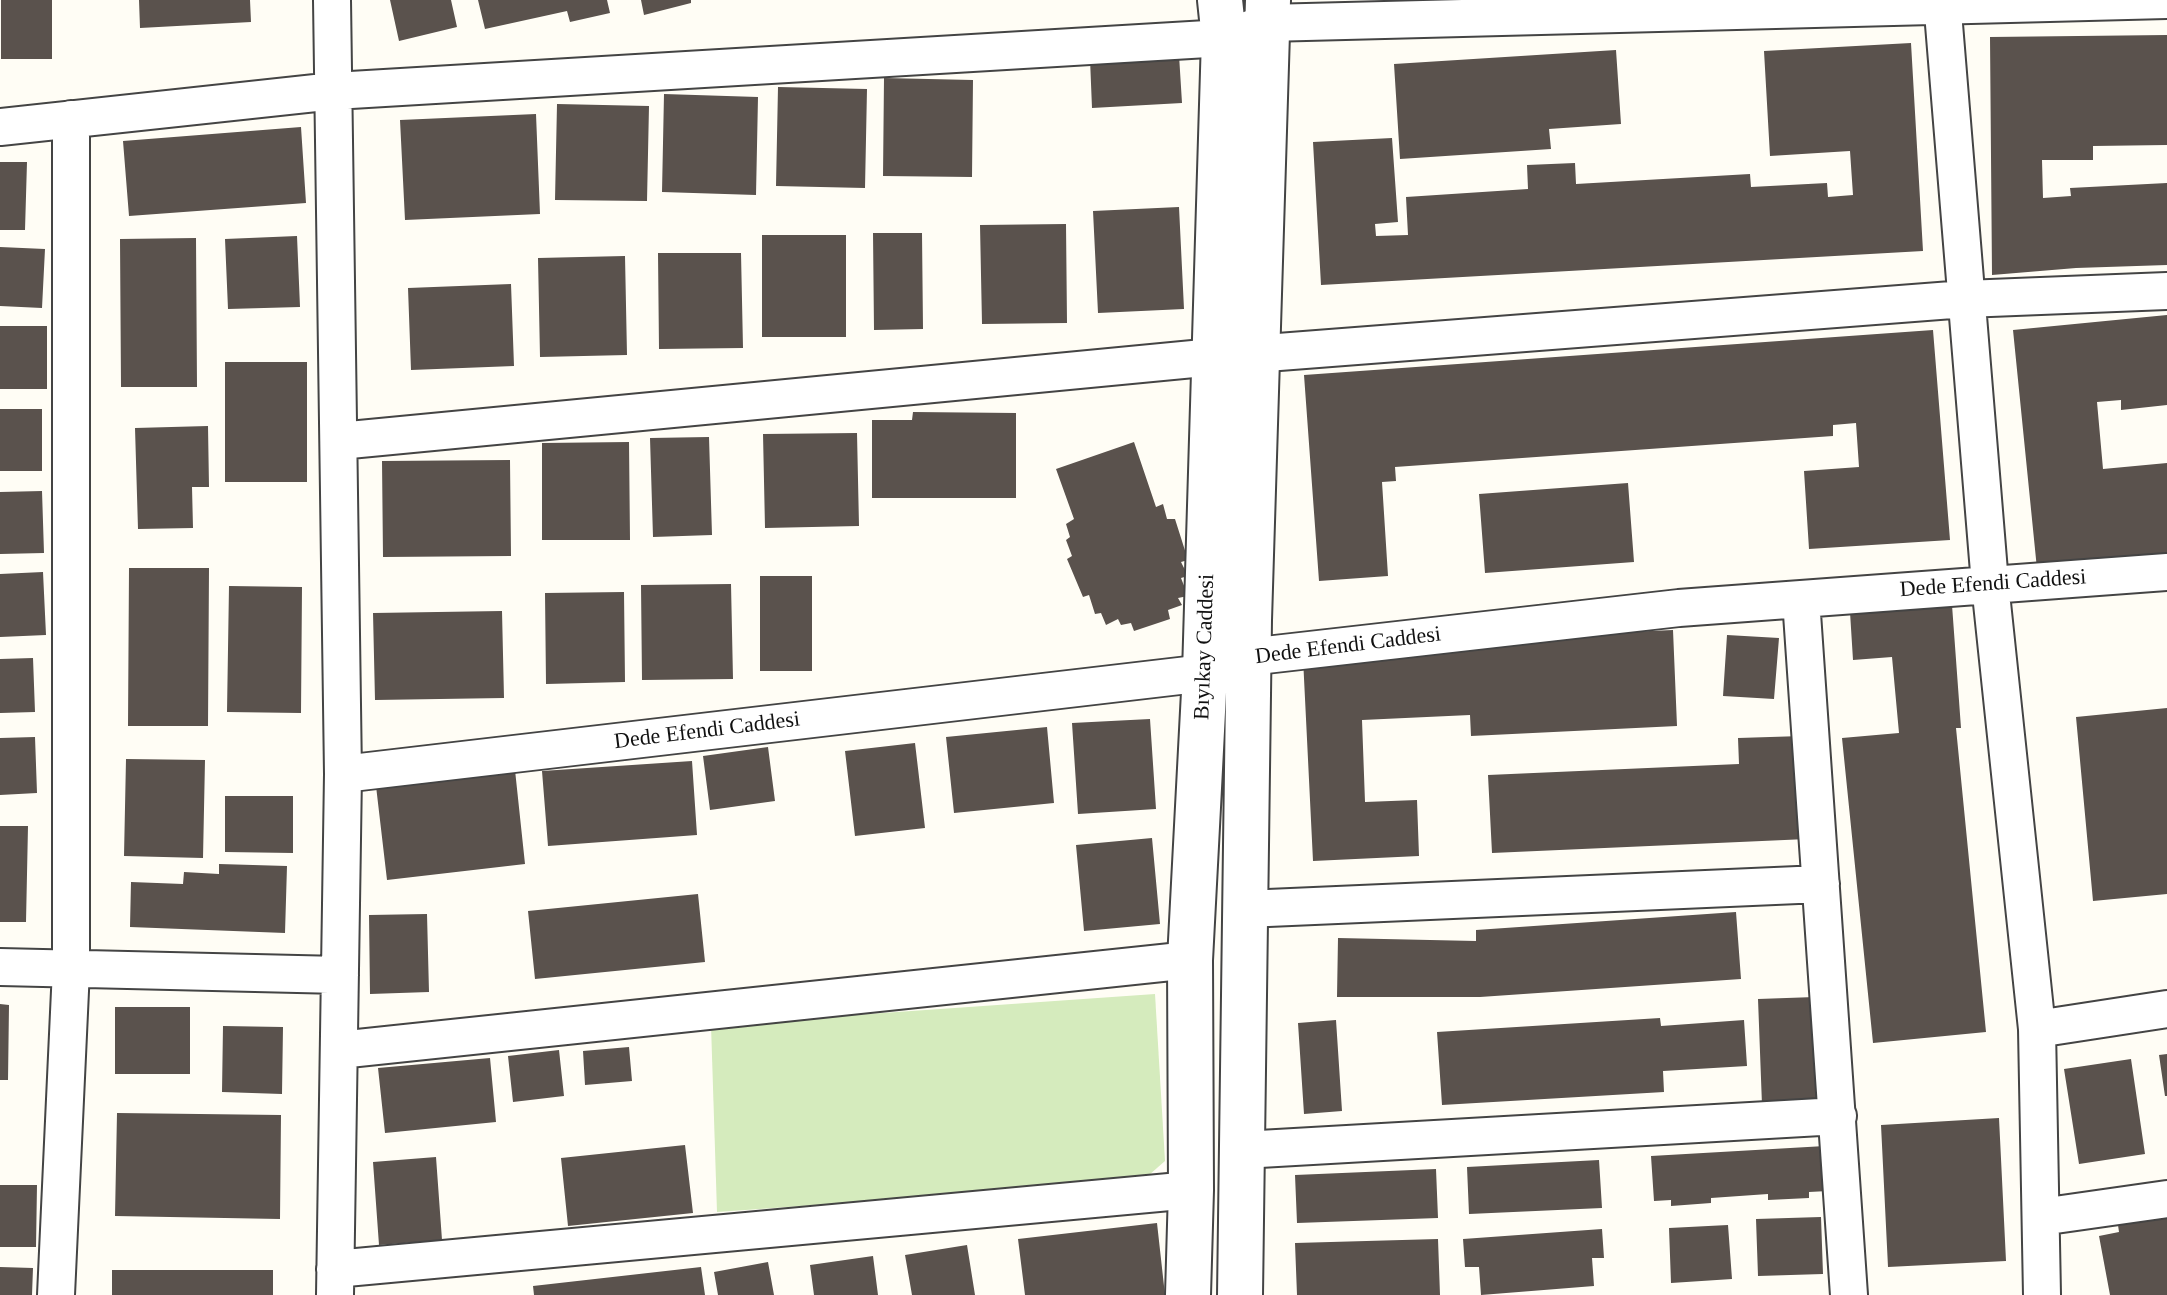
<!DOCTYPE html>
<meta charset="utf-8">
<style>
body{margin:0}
canvas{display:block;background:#fffdf5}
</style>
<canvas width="2167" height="1295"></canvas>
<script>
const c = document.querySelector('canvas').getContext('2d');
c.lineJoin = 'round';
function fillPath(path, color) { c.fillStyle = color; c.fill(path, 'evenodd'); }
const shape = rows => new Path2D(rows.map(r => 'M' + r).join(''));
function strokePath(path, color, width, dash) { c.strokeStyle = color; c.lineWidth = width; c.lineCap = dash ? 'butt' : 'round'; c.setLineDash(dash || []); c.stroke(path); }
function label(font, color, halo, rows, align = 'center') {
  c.font = font + ' Georgia,serif'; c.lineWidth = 8; c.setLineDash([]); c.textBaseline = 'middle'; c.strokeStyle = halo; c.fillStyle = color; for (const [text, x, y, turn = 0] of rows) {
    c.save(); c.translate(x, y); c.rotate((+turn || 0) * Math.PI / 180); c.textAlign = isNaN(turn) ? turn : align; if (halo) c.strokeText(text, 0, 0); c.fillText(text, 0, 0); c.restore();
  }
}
const green = shape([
 [1155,994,1165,1161,1141,1182,717,1212,711,1025]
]);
const building = shape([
 [1,0,52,0,52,59,1,59],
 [139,0,250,0,251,22,140,28],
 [390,0,451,0,457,27,399,41],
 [478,0,607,0,610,13,570,22,567,11,485,29],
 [641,0,691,0,691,3,644,15],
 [2167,35,2167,145,2093,146,2093,160,2042,160,2043,198,2071,196,2070,188,2167,183,2167,265,2076,268,1992,275,1990,37],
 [1911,43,1923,251,1321,285,1313,142,1392,138,1398,222,1375,224,1376,236,1408,235,1406,197,1528,189,1527,165,1575,163,1576,184,1750,174,1751,187,1827,183,1828,197,1853,195,1850,151,1770,156,1764,51],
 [1616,50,1621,124,1549,129,1551,149,1400,159,1394,64],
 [1179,55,1182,103,1092,108,1090,59],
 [884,78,973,80,972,177,883,176],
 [778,87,867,89,865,188,776,186],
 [664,94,758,97,756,195,662,192],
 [557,104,649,106,647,201,555,200],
 [536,114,540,214,405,220,400,120],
 [301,127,306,203,129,216,123,141],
 [0,162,27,162,25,230,0,230],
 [1179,207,1184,309,1098,313,1093,211],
 [1066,224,1067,323,982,324,980,225],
 [873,233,922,233,923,329,874,330],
 [762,235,846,235,846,337,762,337],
 [297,236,300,307,228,309,225,239],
 [196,238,197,387,121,387,120,239],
 [0,247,45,249,42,308,0,306],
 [658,253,741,253,743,348,659,349],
 [625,256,627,355,540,357,538,258],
 [511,284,514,366,411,370,408,288],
 [2167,315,2167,405,2121,410,2121,400,2097,402,2103,469,2167,463,2167,556,2037,569,2013,330],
 [0,326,47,326,47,389,0,389],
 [1933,330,1950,540,1809,549,1804,471,1859,467,1856,423,1833,425,1833,436,1395,467,1396,481,1382,482,1388,576,1319,581,1304,375],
 [225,362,307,362,307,482,225,482],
 [0,409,42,409,42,471,0,471],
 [913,412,1016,413,1016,498,872,498,872,420,912,420],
 [208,426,209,487,192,487,193,528,138,529,135,428],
 [857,433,859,526,765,528,763,434],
 [709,437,712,535,653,537,650,438],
 [629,442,630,540,542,540,542,443],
 [1134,442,1156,507,1163,504,1167,519,1175,519,1188,560,1181,562,1188,576,1181,578,1188,596,1178,598,1182,605,1168,610,1170,619,1134,631,1131,623,1121,625,1118,619,1106,625,1101,613,1095,614,1089,595,1083,597,1067,559,1072,556,1066,540,1070,537,1066,524,1074,519,1056,469],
 [510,460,511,556,383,557,382,461],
 [1628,483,1634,562,1485,573,1479,494],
 [42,491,44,553,0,554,0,492],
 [129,568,209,568,208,726,128,726],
 [43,572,46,635,0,637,0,574],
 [760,576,812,576,812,671,760,671],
 [731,584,733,679,642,680,641,585],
 [229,586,302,587,301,713,227,712],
 [624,592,625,682,546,684,545,593],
 [1952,605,1961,728,1956,728,1986,1032,1873,1043,1842,738,1899,733,1892,657,1853,660,1850,612],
 [502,611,504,698,375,700,373,613],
 [1673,630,1677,726,1471,736,1470,715,1362,720,1365,802,1417,800,1419,856,1313,861,1303,658,1468,651,1467,639],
 [1727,635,1779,638,1774,699,1723,696],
 [33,658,35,712,0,713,0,659],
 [2167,708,2167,894,2093,901,2076,717],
 [1150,719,1156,809,1078,814,1072,723],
 [1047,727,1054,803,954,813,946,737],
 [1802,736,1807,839,1492,853,1488,775,1739,764,1738,738],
 [35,737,37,793,0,795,0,738],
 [915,743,925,828,855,836,845,751],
 [768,747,775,801,710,810,703,756],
 [126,759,205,760,203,858,124,856],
 [692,761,697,835,548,846,542,771],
 [515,770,525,864,387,880,376,786],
 [225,796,293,796,293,853,225,852],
 [0,826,28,826,26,922,0,922],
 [1152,838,1160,924,1084,931,1076,845],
 [219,864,287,866,285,933,130,927,131,882,183,884,184,872,219,874],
 [698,894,705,962,535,979,528,911],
 [1736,912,1741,979,1480,997,1337,997,1338,938,1476,941,1476,930],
 [427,914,429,992,370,994,369,915],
 [1815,997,1819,1103,1762,1105,1758,999],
 [0,1004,9,1005,8,1080,0,1080],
 [115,1007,190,1007,190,1074,115,1074],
 [1660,1018,1661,1026,1744,1020,1747,1066,1663,1071,1664,1092,1442,1105,1437,1032],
 [1336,1020,1342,1111,1304,1114,1298,1023],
 [223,1026,283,1027,282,1094,222,1092],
 [629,1047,632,1081,585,1085,583,1051],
 [559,1050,564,1096,513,1102,508,1056],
 [2167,1054,2167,1096,2165,1096,2159,1055],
 [490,1058,496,1122,385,1133,378,1068],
 [2131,1059,2145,1154,2079,1164,2064,1069],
 [117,1113,281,1115,280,1219,115,1216],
 [1999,1118,2006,1261,1888,1267,1881,1125],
 [685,1145,693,1213,568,1226,561,1158],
 [1825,1146,1828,1191,1809,1192,1809,1198,1768,1200,1768,1194,1711,1198,1711,1203,1671,1206,1671,1200,1654,1201,1651,1156],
 [436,1157,442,1240,379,1245,373,1162],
 [1599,1160,1602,1208,1469,1214,1467,1167],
 [1436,1169,1438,1218,1297,1223,1295,1175],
 [0,1185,37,1185,36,1247,0,1247],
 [1821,1217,1823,1274,1758,1276,1756,1219],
 [2167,1217,2167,1295,2110,1295,2099,1236,2119,1232,2118,1225],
 [1157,1223,1165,1295,1025,1295,1018,1239],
 [1728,1225,1732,1279,1671,1283,1669,1228],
 [1602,1229,1604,1258,1592,1258,1594,1286,1481,1295,1479,1267,1465,1267,1463,1239],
 [1438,1239,1440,1295,1297,1295,1295,1243],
 [967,1245,975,1295,912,1295,905,1255],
 [873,1256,878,1295,814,1295,810,1265],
 [768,1262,774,1295,718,1295,714,1272],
 [0,1267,33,1268,32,1295,0,1295],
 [701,1267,705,1295,534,1295,533,1286],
 [112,1270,273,1270,273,1295,112,1295]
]);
const minor = shape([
 [332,0,343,774,335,1295],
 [1942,0,1990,584,2037,1029,2042,1295],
 [0,127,334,91,1224,38,1267,23,2167,0],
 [339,441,1214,357,1965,299,2167,291],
 [1801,599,1849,1295],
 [343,774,1205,673,1248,657,1679,608,2167,572],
 [1245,909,1821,884],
 [0,967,340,975],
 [2037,1029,2167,1009],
 [339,1050,1190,960],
 [1242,1150,1838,1116],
 [2041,1217,2167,1199],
 [335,1269,1191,1190],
 [56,1295,71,969,71,119]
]);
const tertiary = shape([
 [1188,1295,1191,1190,1190,960,1205,673,1224,38,1220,0],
 [1240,1295,1249,620,1268,0]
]);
const streetNames = [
 ["Dede Efendi Caddesi",1993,584,-4],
 ["Dede Efendi Caddesi",1348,646,-7],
 ["Bıyıkay Caddesi",1205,647,-88],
 ["Dede Efendi Caddesi",707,731,-7]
];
fillPath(green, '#d5ebbd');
fillPath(building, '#5a524d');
strokePath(minor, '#444', 40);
strokePath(tertiary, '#444', 48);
strokePath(minor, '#fff', 36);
strokePath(tertiary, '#fff', 44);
label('22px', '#111', '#fff', streetNames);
</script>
